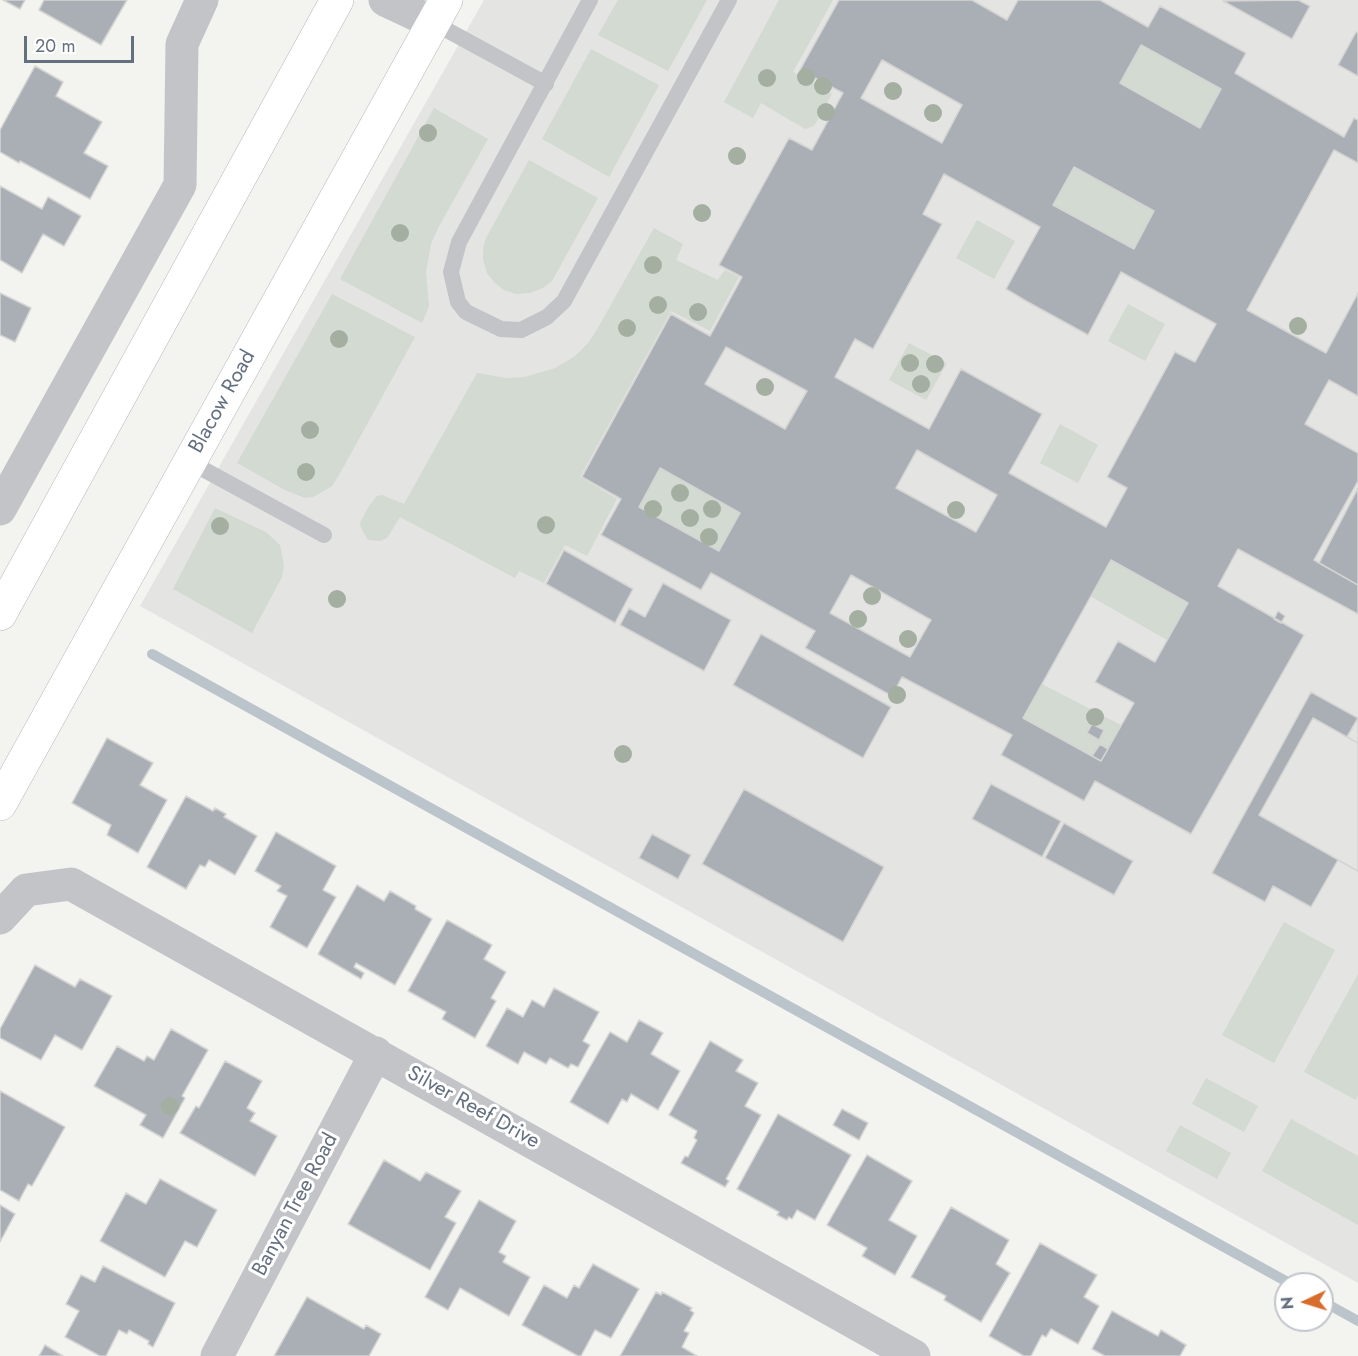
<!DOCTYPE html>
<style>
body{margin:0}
#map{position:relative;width:1358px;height:1356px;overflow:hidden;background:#f3f4f0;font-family:Jost,sans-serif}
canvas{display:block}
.north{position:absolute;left:1274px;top:1272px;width:60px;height:60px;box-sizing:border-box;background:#fff;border:2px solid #c1c5cc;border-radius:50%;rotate:266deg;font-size:16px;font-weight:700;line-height:24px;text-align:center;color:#646f7f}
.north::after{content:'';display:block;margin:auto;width:21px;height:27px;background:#d76c2c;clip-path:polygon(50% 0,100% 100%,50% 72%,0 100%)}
.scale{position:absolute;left:24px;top:36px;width:110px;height:27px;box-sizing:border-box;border:3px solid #646f7f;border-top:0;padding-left:8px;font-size:18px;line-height:21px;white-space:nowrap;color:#646f7f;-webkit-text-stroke:4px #fff;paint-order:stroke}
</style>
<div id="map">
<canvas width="1358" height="1356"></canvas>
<div class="north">N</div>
<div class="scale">20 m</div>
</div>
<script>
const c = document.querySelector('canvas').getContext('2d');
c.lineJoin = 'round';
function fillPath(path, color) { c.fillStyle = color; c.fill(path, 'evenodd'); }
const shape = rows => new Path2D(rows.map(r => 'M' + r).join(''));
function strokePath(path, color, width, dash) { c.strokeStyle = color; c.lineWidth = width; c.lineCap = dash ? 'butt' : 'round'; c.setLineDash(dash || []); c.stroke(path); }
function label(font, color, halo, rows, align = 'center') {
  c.font = font + ' Jost,sans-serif'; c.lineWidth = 6; c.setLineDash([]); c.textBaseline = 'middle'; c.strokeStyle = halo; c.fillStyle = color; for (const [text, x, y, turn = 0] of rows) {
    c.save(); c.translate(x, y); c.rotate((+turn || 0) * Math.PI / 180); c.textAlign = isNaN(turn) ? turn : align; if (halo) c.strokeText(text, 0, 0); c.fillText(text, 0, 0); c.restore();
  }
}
const built = shape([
 [484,0,1358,0,1358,1283,140,606]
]);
const green = shape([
 [618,0,707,0,668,71,598,35],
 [779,0,833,0,793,72,832,94,814,126,805,129,761,103,753,118,724,102],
 [1141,45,1221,89,1200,128,1120,83],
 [591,49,659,85,609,177,542,139],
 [434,108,488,139,438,228,431,244,426,272,429,306,422,323,340,279],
 [529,160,598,198,552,281,543,288,530,293,516,294,504,290,495,283,487,273,483,259,483,248,486,238],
 [1074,167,1154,211,1134,249,1053,205],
 [977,220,1015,241,994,279,956,258],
 [654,228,683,244,676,260,718,280,725,270,739,277,710,331,671,311,580,477,617,499,587,556,565,545,544,583,519,571,515,578,400,517,387,538,380,541,368,540,361,528,360,523,369,506,377,496,382,495,404,504,477,373,506,378,525,377,555,368,575,356,589,342,599,326],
 [332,294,415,337,338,477,332,486,324,491,313,497,305,498,285,490,237,463],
 [1128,304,1165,324,1145,361,1108,341],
 [909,343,947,363,926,400,889,380],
 [1060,424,1098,445,1078,483,1040,463],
 [660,468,740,513,719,551,639,507],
 [215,508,266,532,280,545,284,565,282,577,252,633,173,589],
 [1111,560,1188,603,1167,640,1090,596],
 [1042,684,1121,725,1101,761,1023,718],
 [1284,922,1335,950,1274,1063,1222,1035],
 [1358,974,1358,1096,1356,1100,1304,1072],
 [1206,1078,1258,1106,1244,1132,1192,1104],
 [1291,1119,1358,1156,1358,1225,1262,1171],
 [1180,1125,1231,1153,1217,1179,1166,1151]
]);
const stream = shape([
 [152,654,1291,1284],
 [1322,1301,1358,1321]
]);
const building = shape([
 [3,0,25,0,20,9,3,0],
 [44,0,127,0,101,45,39,10,44,0],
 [839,0,972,0,1007,20,1018,0,1100,0,1148,27,1160,6,1246,53,1235,73,1344,137,1354,118,1358,120,1358,163,1334,150,1247,310,1326,353,1358,293,1358,396,1329,380,1305,424,1358,453,1358,481,1314,560,1358,585,1358,614,1238,549,1218,586,1304,635,1191,834,1095,781,1084,801,1001,755,1012,735,902,677,892,696,890,695,805,648,815,631,711,573,701,590,601,535,621,499,582,477,671,314,710,336,742,277,719,265,789,138,812,150,843,93,800,70,839,0],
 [1141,45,1221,89,1200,128,1120,83,1141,45],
 [882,60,962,105,942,143,861,98,882,60],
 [1074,167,1154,211,1134,249,1053,205,1074,167],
 [944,174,1040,227,1006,289,1026,301,1088,335,1121,272,1216,324,1195,362,1175,352,1107,477,1127,488,1106,527,1009,473,1042,414,961,369,929,429,835,377,855,339,873,349,942,224,923,214,944,174],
 [726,347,807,391,785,429,705,384,726,347],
 [917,450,997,495,976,532,896,488,917,450],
 [660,468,740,513,719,551,639,507,660,468],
 [1111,560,1188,603,1155,662,1118,641,1095,682,1134,703,1101,761,1023,718,1111,560],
 [851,575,931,620,910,657,830,613,851,575],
 [1298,0,1310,6,1292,39,1223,1,1298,0],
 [1356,32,1358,33,1358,76,1338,65,1356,32],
 [35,66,63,82,56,96,102,122,84,153,108,166,90,199,20,161,19,163,0,152,0,130,35,66],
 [0,186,42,209,48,197,81,216,64,246,43,234,22,273,0,260,0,186],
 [0,293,31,308,15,342,0,335,0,293],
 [1358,488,1358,585,1319,563,1358,488],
 [564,550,633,589,615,623,546,584,564,550],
 [663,583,731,620,704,671,620,625,629,608,645,617,663,583],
 [1278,611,1285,616,1281,623,1274,619,1278,611],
 [761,634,891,707,863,758,733,685,761,634],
 [1311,692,1358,718,1358,871,1338,860,1311,907,1273,886,1265,902,1212,873,1311,692],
 [1313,718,1358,743,1358,871,1259,815,1313,718],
 [1358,718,1358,743,1347,737,1358,718],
 [1092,724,1104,730,1099,740,1087,733,1092,724],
 [107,738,153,763,140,785,167,800,138,853,107,835,111,825,72,803,107,738],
 [1100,744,1108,749,1101,761,1092,756,1100,744],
 [991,784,1061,821,1042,857,972,819,991,784],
 [744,789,884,867,843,942,702,864,744,789],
 [186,796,213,811,215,808,226,814,224,817,257,836,235,875,209,860,205,867,200,865,186,889,147,867,186,796],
 [1064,823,1133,861,1114,895,1045,858,1064,823],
 [276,832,336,866,323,890,336,897,307,948,270,927,287,896,277,891,281,886,255,871,276,832],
 [652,834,691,855,678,879,639,858,652,834],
 [357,885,384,901,390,891,416,906,415,909,432,919,395,985,356,963,354,967,364,973,361,979,318,954,357,885],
 [447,920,492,945,484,959,506,972,491,998,496,1001,475,1038,442,1019,446,1012,408,991,447,920],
 [35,965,75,987,80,979,112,996,82,1050,55,1035,41,1060,0,1038,0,1029,35,965],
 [554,988,599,1012,583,1041,590,1045,578,1067,571,1064,568,1068,550,1058,546,1064,524,1052,518,1064,486,1046,507,1008,523,1017,532,1000,544,1007,554,988],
 [639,1020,663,1033,651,1054,680,1071,658,1110,631,1094,627,1102,622,1099,608,1124,570,1102,610,1032,627,1042,639,1020],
 [171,1029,208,1050,182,1096,185,1098,163,1138,140,1125,146,1115,94,1086,117,1046,144,1061,147,1056,154,1060,171,1029],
 [710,1041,743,1060,736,1071,758,1083,745,1106,761,1115,726,1179,729,1181,725,1187,681,1163,685,1156,688,1157,697,1140,694,1138,697,1131,669,1115,710,1041],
 [225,1061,262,1081,247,1108,255,1113,250,1121,277,1136,255,1176,180,1133,196,1106,199,1108,225,1061],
 [0,1091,65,1127,32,1186,28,1184,19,1201,0,1190,0,1091],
 [842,1109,868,1123,859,1140,833,1125,842,1109],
 [778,1114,851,1155,815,1220,797,1210,792,1219,789,1217,787,1220,777,1215,779,1212,737,1189,778,1114],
 [867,1155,912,1181,889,1220,917,1236,895,1275,862,1256,867,1248,827,1225,867,1155],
 [384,1160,420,1181,426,1172,461,1191,445,1217,456,1223,430,1270,348,1224,384,1160],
 [160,1179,217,1210,197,1247,185,1241,165,1277,100,1241,126,1193,146,1204,160,1179],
 [479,1200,516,1221,499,1252,506,1256,503,1262,530,1277,509,1316,460,1288,448,1310,425,1297,479,1200],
 [0,1205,15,1214,0,1242,0,1205],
 [951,1207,1009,1240,996,1264,1010,1273,981,1322,944,1300,946,1296,911,1277,951,1207],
 [1040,1243,1097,1275,1084,1297,1099,1306,1078,1344,1051,1329,1046,1337,1042,1335,1031,1356,1024,1356,989,1336,1040,1243],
 [593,1264,639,1289,611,1338,595,1330,581,1356,578,1356,522,1325,544,1285,567,1298,574,1285,579,1288,593,1264],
 [103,1266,175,1303,153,1347,148,1344,149,1341,129,1330,127,1334,119,1330,106,1356,100,1356,65,1337,79,1311,66,1304,81,1275,95,1282,103,1266],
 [656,1292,661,1295,662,1292,692,1308,690,1310,694,1313,684,1331,689,1333,682,1347,697,1356,620,1356,656,1292],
 [307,1297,364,1329,366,1325,381,1334,369,1356,274,1356,307,1297],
 [1112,1311,1158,1336,1161,1330,1186,1345,1180,1356,1105,1356,1092,1349,1112,1311],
 [45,1345,63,1356,39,1356,45,1345]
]);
const lane = shape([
 [590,0,459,242,451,272,458,302,466,312,501,329,521,330,547,317,564,301,729,0],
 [434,23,546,84],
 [190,462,324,535]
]);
const street = shape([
 [385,0,434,23],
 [0,509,180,185,182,44,202,0],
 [0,918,26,890,71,884,914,1356],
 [217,1356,376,1053]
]);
const secondary = shape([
 [0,614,337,0],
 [0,804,446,0]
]);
const trees = [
 [806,77],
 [767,78],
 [823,86],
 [893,91],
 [826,112],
 [933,113],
 [428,133],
 [737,156],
 [702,213],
 [400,233],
 [653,265],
 [658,305],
 [698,312],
 [1298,326],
 [627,328],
 [339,339],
 [910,363],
 [935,364],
 [921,384],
 [765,387],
 [310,430],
 [306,472],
 [680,493],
 [653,509],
 [712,509],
 [956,510],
 [690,518],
 [546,525],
 [220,526],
 [709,537],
 [872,596],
 [337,599],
 [858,619],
 [908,639],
 [897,695],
 [1095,717],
 [623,754],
 [170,1106]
];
const streetNames = [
 ["Blacow Road",223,402,-61],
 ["Silver Reef Drive",473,1108,29],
 ["Banyan Tree Road",296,1205,-62]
];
fillPath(built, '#e4e4e3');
fillPath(green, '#d3dad1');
strokePath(stream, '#bcc4cb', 10);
fillPath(building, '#aaafb5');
strokePath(building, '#d4d5d3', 1.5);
strokePath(secondary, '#b4b7bc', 34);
strokePath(lane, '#c2c4c8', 16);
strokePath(street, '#c2c4c8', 33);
strokePath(secondary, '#fff', 33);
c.fillStyle = '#a4afa2';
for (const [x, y] of trees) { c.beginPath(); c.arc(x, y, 9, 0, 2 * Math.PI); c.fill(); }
label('21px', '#646f7f', '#fff', streetNames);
</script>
